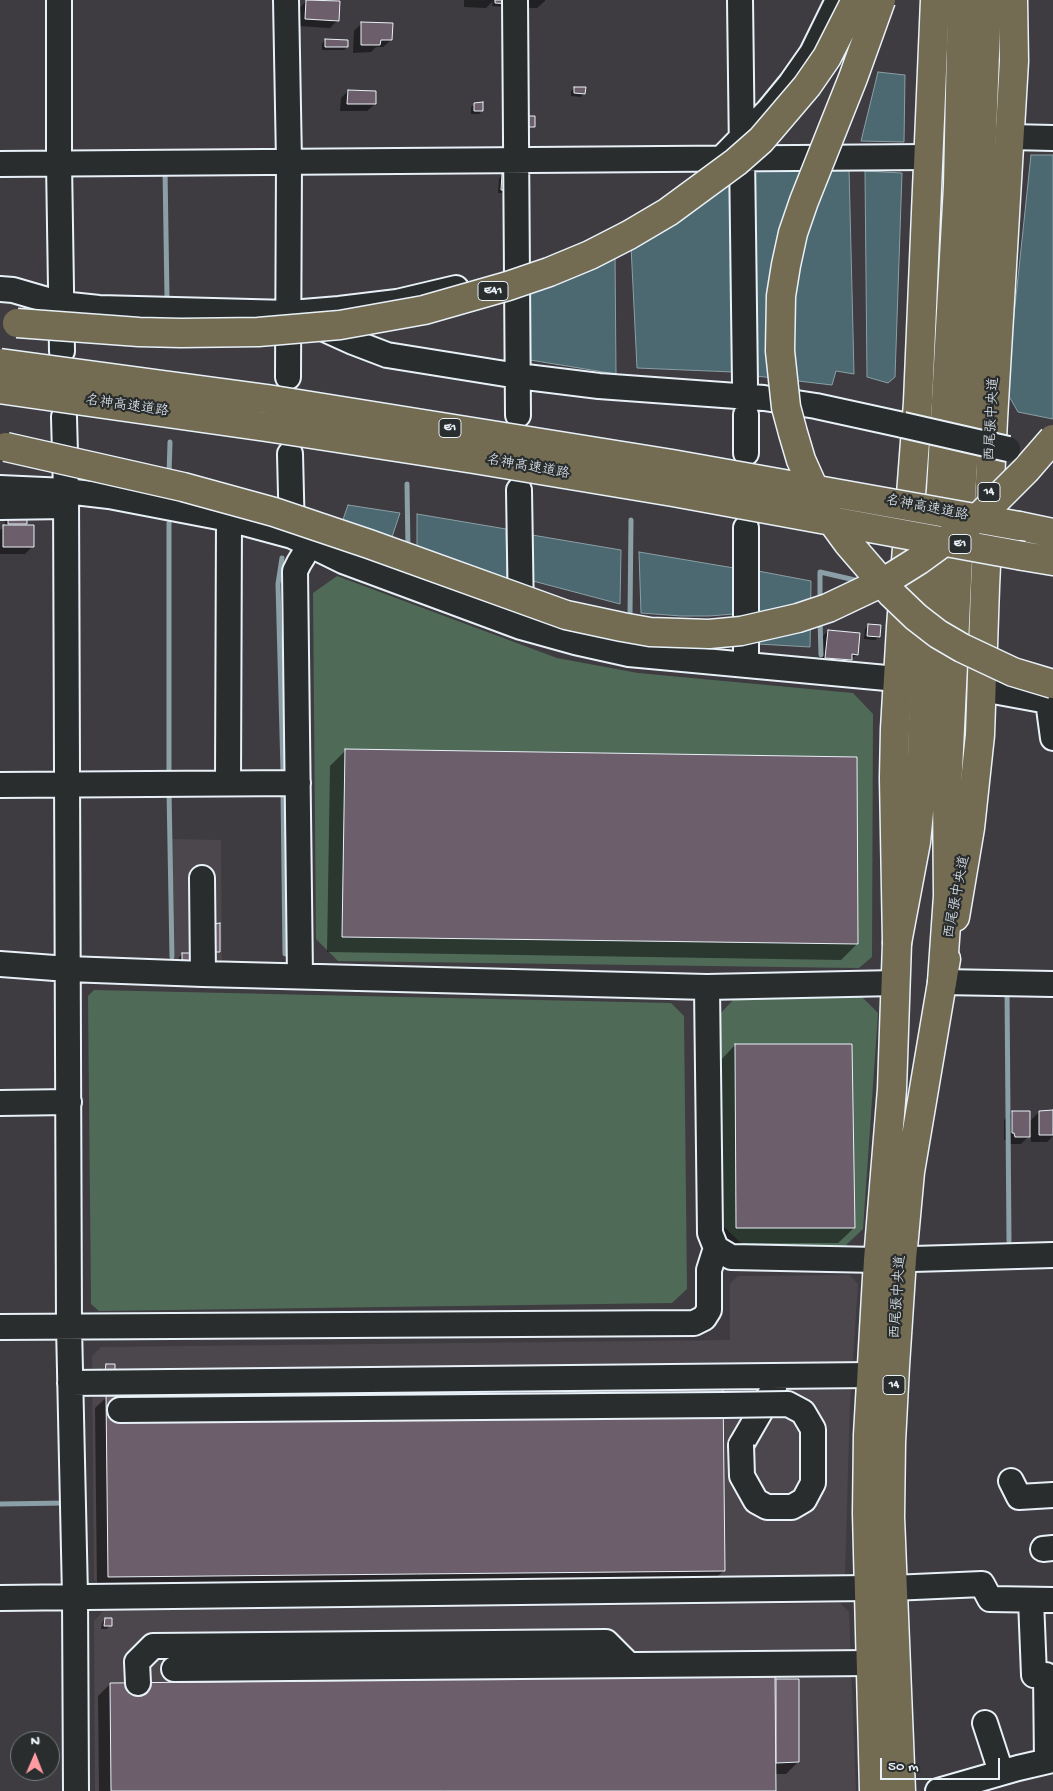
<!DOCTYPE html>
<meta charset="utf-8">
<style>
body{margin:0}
#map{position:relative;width:1053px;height:1791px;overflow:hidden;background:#3e3c40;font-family:"Gochi Hand",sans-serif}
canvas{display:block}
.north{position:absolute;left:10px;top:1731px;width:50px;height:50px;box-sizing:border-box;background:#2a2d2e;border:1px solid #767b7f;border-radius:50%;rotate:1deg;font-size:14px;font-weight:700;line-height:20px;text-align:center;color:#e8f1f8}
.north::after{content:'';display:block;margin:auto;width:18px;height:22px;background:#ff9aa2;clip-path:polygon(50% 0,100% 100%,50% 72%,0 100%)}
.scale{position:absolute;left:880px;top:1758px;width:120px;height:22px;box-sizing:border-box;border:2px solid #e8f1f8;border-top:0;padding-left:6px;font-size:15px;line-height:18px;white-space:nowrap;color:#e8f1f8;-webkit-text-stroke:4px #2a2d2e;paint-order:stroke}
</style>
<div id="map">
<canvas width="1053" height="1791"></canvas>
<div class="north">N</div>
<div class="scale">50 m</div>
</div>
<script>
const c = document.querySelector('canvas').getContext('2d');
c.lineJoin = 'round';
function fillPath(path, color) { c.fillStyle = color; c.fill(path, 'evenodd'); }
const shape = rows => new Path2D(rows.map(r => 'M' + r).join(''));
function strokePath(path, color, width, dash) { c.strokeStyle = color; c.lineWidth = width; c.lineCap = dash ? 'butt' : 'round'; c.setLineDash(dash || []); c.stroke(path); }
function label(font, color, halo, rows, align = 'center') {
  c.font = font + ' "Gochi Hand","Klee One",sans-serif'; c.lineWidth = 4.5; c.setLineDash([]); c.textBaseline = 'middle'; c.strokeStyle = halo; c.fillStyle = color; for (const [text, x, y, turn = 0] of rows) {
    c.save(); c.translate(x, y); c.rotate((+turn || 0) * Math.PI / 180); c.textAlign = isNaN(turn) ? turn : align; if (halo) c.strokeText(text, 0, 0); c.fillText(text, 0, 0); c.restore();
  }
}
const built = shape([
 [172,839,221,840,222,962,175,961],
 [849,1275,858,1284,850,1405,845,1575,839,1579,103,1588,94,1580,92,1356,101,1347,730,1340,730,1284,738,1276],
 [840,1603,849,1612,856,1791,95,1791,94,1621,103,1611]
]);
const green = shape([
 [337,576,557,658,638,673,853,693,873,714,872,957,859,968,338,961,316,939,313,593],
 [94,990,671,1003,684,1016,687,1289,672,1303,99,1311,91,1304,88,996],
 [861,996,878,1013,863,1229,845,1246,743,1245,722,1225,718,1016,735,998]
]);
const water = shape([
 [878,72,905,75,904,142,861,141,878,72],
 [1031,155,1053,155,1053,419,1018,412,1006,391,1031,155],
 [849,168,854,374,836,371,832,385,756,376,749,170,849,168],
 [865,171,902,173,895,377,888,383,867,377,865,171],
 [731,184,733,372,637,368,631,246,731,184],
 [615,253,616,374,524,359,523,292,615,253],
 [348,505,400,513,386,555,337,537,348,505],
 [417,514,506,529,507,585,417,572,417,514],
 [532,535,621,550,620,604,533,581,532,535],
 [639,552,734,568,734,614,709,616,681,616,641,613,639,552],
 [758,571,811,581,810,647,758,644,760,640,756,613,758,571]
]);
const shadow = shape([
 [464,0,508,0,504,7,492,6,493,1,486,8,464,7],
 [515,0,545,0,545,1,537,8,515,8],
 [306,1,338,20,330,28,298,26,299,9],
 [362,23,391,40,383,47,376,47,371,52,353,53,354,31],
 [325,40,347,47,344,50,322,50,322,44],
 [575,88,584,93,581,97,571,96,571,91],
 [348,91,375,104,367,111,340,111,341,98],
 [475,104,482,111,479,114,471,114,471,107],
 [502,175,506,193,498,193,499,179],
 [5,518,26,524,22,527,33,546,25,554,0,554,0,530,5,527],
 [869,625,879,637,875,640,864,639,865,629],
 [828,631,857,654,843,667,818,665,820,639],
 [346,750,857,944,841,960,327,952,330,766],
 [183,954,191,960,188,964,179,964,179,957],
 [735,1045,854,1228,838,1243,721,1243,720,1061],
 [1012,1112,1029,1122,1039,1112,1053,1112,1053,1136,1047,1142,1031,1142,1031,1134,1021,1144,1007,1144,1007,1140,1004,1140,1004,1120],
 [106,1365,114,1369,110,1373,102,1373,103,1369],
 [107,1397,724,1570,712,1582,97,1589,95,1408],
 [105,1619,110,1625,107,1629,101,1629,102,1623],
 [797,1680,798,1762,786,1774,775,1774,775,1791,99,1791,98,1696,110,1684]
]);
const stream = shape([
 [165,169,167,298],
 [169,475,170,442],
 [407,484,408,550],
 [169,523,169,777],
 [282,558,278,584,283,771],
 [820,603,820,572,855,580],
 [630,615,631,520],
 [820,619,821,655],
 [169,790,172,957],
 [283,791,285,954],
 [1007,989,1009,1241],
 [0,1504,66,1503]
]);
const building = shape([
 [306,0,340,1,339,21,305,19,306,0],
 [495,0,509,0,509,4,495,3,495,0],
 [361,22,393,23,392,40,381,40,380,45,361,45,361,22],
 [325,39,348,40,348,47,325,47,325,39],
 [574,87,586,87,585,94,574,93,574,87],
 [348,90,376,91,376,104,347,104,348,90],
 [483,102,483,111,474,111,474,103,483,102],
 [524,116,535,116,535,127,524,127,524,116],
 [502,174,511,174,510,190,501,190,502,174],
 [8,513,27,513,27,524,8,524,8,513],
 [3,525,34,525,34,547,3,547,3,525],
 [868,624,881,625,880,637,867,636,868,624],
 [828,630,860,633,858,655,852,654,852,660,825,658,828,630],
 [345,749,857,757,858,944,342,937,345,749],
 [220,923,220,952,214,952,214,924,220,923],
 [182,953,193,953,192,961,182,960,182,953],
 [735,1044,852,1044,855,1228,736,1228,735,1044],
 [1053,1110,1053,1135,1039,1135,1039,1111,1053,1110],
 [1012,1111,1030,1111,1030,1137,1015,1137,1014,1133,1012,1133,1012,1111],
 [106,1364,115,1364,115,1370,105,1370,106,1364],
 [723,1389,725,1571,108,1577,106,1395,723,1389],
 [105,1618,112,1618,112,1626,104,1626,105,1618],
 [775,1676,776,1791,111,1791,110,1683,775,1676],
 [776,1679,799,1679,799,1762,776,1763,776,1679]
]);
const minor = shape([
 [59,0,59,163,62,351],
 [286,0,289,161,288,377],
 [515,0,518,415],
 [740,0,745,384],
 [1010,137,1053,138],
 [721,159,768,111,791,83,812,53,838,0],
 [0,164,928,157],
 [0,289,13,290,61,304,99,308,289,313,353,342,387,355,518,376,599,386,764,398,816,406,903,425],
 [291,313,339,309,397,302,456,288],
 [64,417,66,491,69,1326,75,1596,76,1791],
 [746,453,746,415],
 [290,454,292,535],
 [0,488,66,491,109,496,229,519,292,536,343,561,521,627,575,642,629,654,897,679],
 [519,490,521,616],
 [0,507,66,506],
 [746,528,746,665],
 [982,689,1053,702],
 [1048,701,1053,738],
 [228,783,229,519],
 [0,785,298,783],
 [202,878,203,974],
 [0,964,68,969,203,974,707,987,896,983],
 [300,976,295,571,299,563,310,545],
 [942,982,1053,984],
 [0,1103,69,1102],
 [716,1248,731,1257,878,1260,1053,1255],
 [0,1327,694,1323,704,1318,709,1310,709,1270,716,1248,710,1233,707,987],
 [70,1383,871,1375],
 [120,1410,723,1405],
 [741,1445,774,1388],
 [1011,1481,1019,1497,1053,1495],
 [1043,1549,1053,1548],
 [892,1588,982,1584,990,1599,1053,1600],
 [0,1598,868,1588],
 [1031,1600,1034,1675,1046,1675,1047,1761],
 [174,1669,870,1663],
 [138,1683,137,1662,153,1646,606,1642,629,1665],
 [985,1723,1001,1772],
 [938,1791,1018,1768,1053,1760]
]);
const major = shape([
 [955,917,970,828,980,735,985,587,993,419,1014,61,1013,0],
 [874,1791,867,1513,868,1435,878,1260,892,1089,897,943,894,778,895,729,901,627,918,402,935,0],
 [901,1791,890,1517,891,1442,895,1366,902,1259,910,1172,946,959]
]);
const highway = shape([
 [1019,526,1053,533],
 [1023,556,1053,561],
 [897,943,916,842,921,792,923,723,929,605,941,490,958,186,962,0],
 [942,982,948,896,947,791,961,496,980,187,987,0]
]);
const minorBridge = shape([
 [903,425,1008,449],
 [723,1405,788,1404,803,1412,813,1429,813,1483,804,1500,792,1507,767,1507,756,1501,742,1476,741,1445]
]);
const highwayBridge = shape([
 [881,0,853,78,804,201,793,233,786,265,781,296,780,351,786,407,793,433,801,460,814,489,829,517,848,543,892,594,916,617,938,634,962,648,1013,672,1053,684],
 [17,323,139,332,181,333,258,332,340,325,424,310,508,286,549,272,590,255,629,235,668,212,736,162,761,140,807,86,827,57,856,0],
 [0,363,267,399,672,464,1019,526],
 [0,389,266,427,474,459,673,492,1023,556],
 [6,447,183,487,274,512,369,544,566,615,622,627,650,632,709,634,741,631,798,618,828,608,887,580,919,560,981,515,1026,470,1053,439]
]);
const shields = [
 [493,291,30],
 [450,428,22],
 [989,492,22],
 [960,544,22],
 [894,1385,22]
];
const shieldNames = [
 ["E41",493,291],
 ["E1",450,428],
 ["14",989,492],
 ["E1",960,544],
 ["14",894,1385]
];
const streetNames = [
 ["名神高速道路",127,407,8],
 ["西尾張中央道",993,419,-87],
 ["名神高速道路",528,468,10],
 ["名神高速道路",927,509,11],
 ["西尾張中央道",958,897,-79],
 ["西尾張中央道",899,1297,-86]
];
fillPath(built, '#4c464d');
fillPath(green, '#506a58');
fillPath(water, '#4c6870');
strokePath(water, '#8a9fa6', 1);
fillPath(shadow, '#0007');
strokePath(stream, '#8a9fa6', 5);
fillPath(building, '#6c5e6b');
strokePath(building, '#e8f1f8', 1);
strokePath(minor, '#e8f1f8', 28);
strokePath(major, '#e8f1f8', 31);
strokePath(highway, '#e8f1f8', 31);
strokePath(minor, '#2a2d2e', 24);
strokePath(major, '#736b52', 28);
strokePath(highway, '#736b52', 28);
strokePath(minorBridge, '#e8f1f8', 28, []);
strokePath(highwayBridge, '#e8f1f8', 31, []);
strokePath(minorBridge, '#2a2d2e', 24);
strokePath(highwayBridge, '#736b52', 28);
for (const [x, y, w] of shields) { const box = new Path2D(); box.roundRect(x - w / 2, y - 9.5, w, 19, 4); c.fillStyle = '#2a2d2e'; c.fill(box); strokePath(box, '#e8f1f8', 1); }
label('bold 12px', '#e8f1f8', null, shieldNames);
label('14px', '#e8f1f8', '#2a2d2e', streetNames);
</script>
